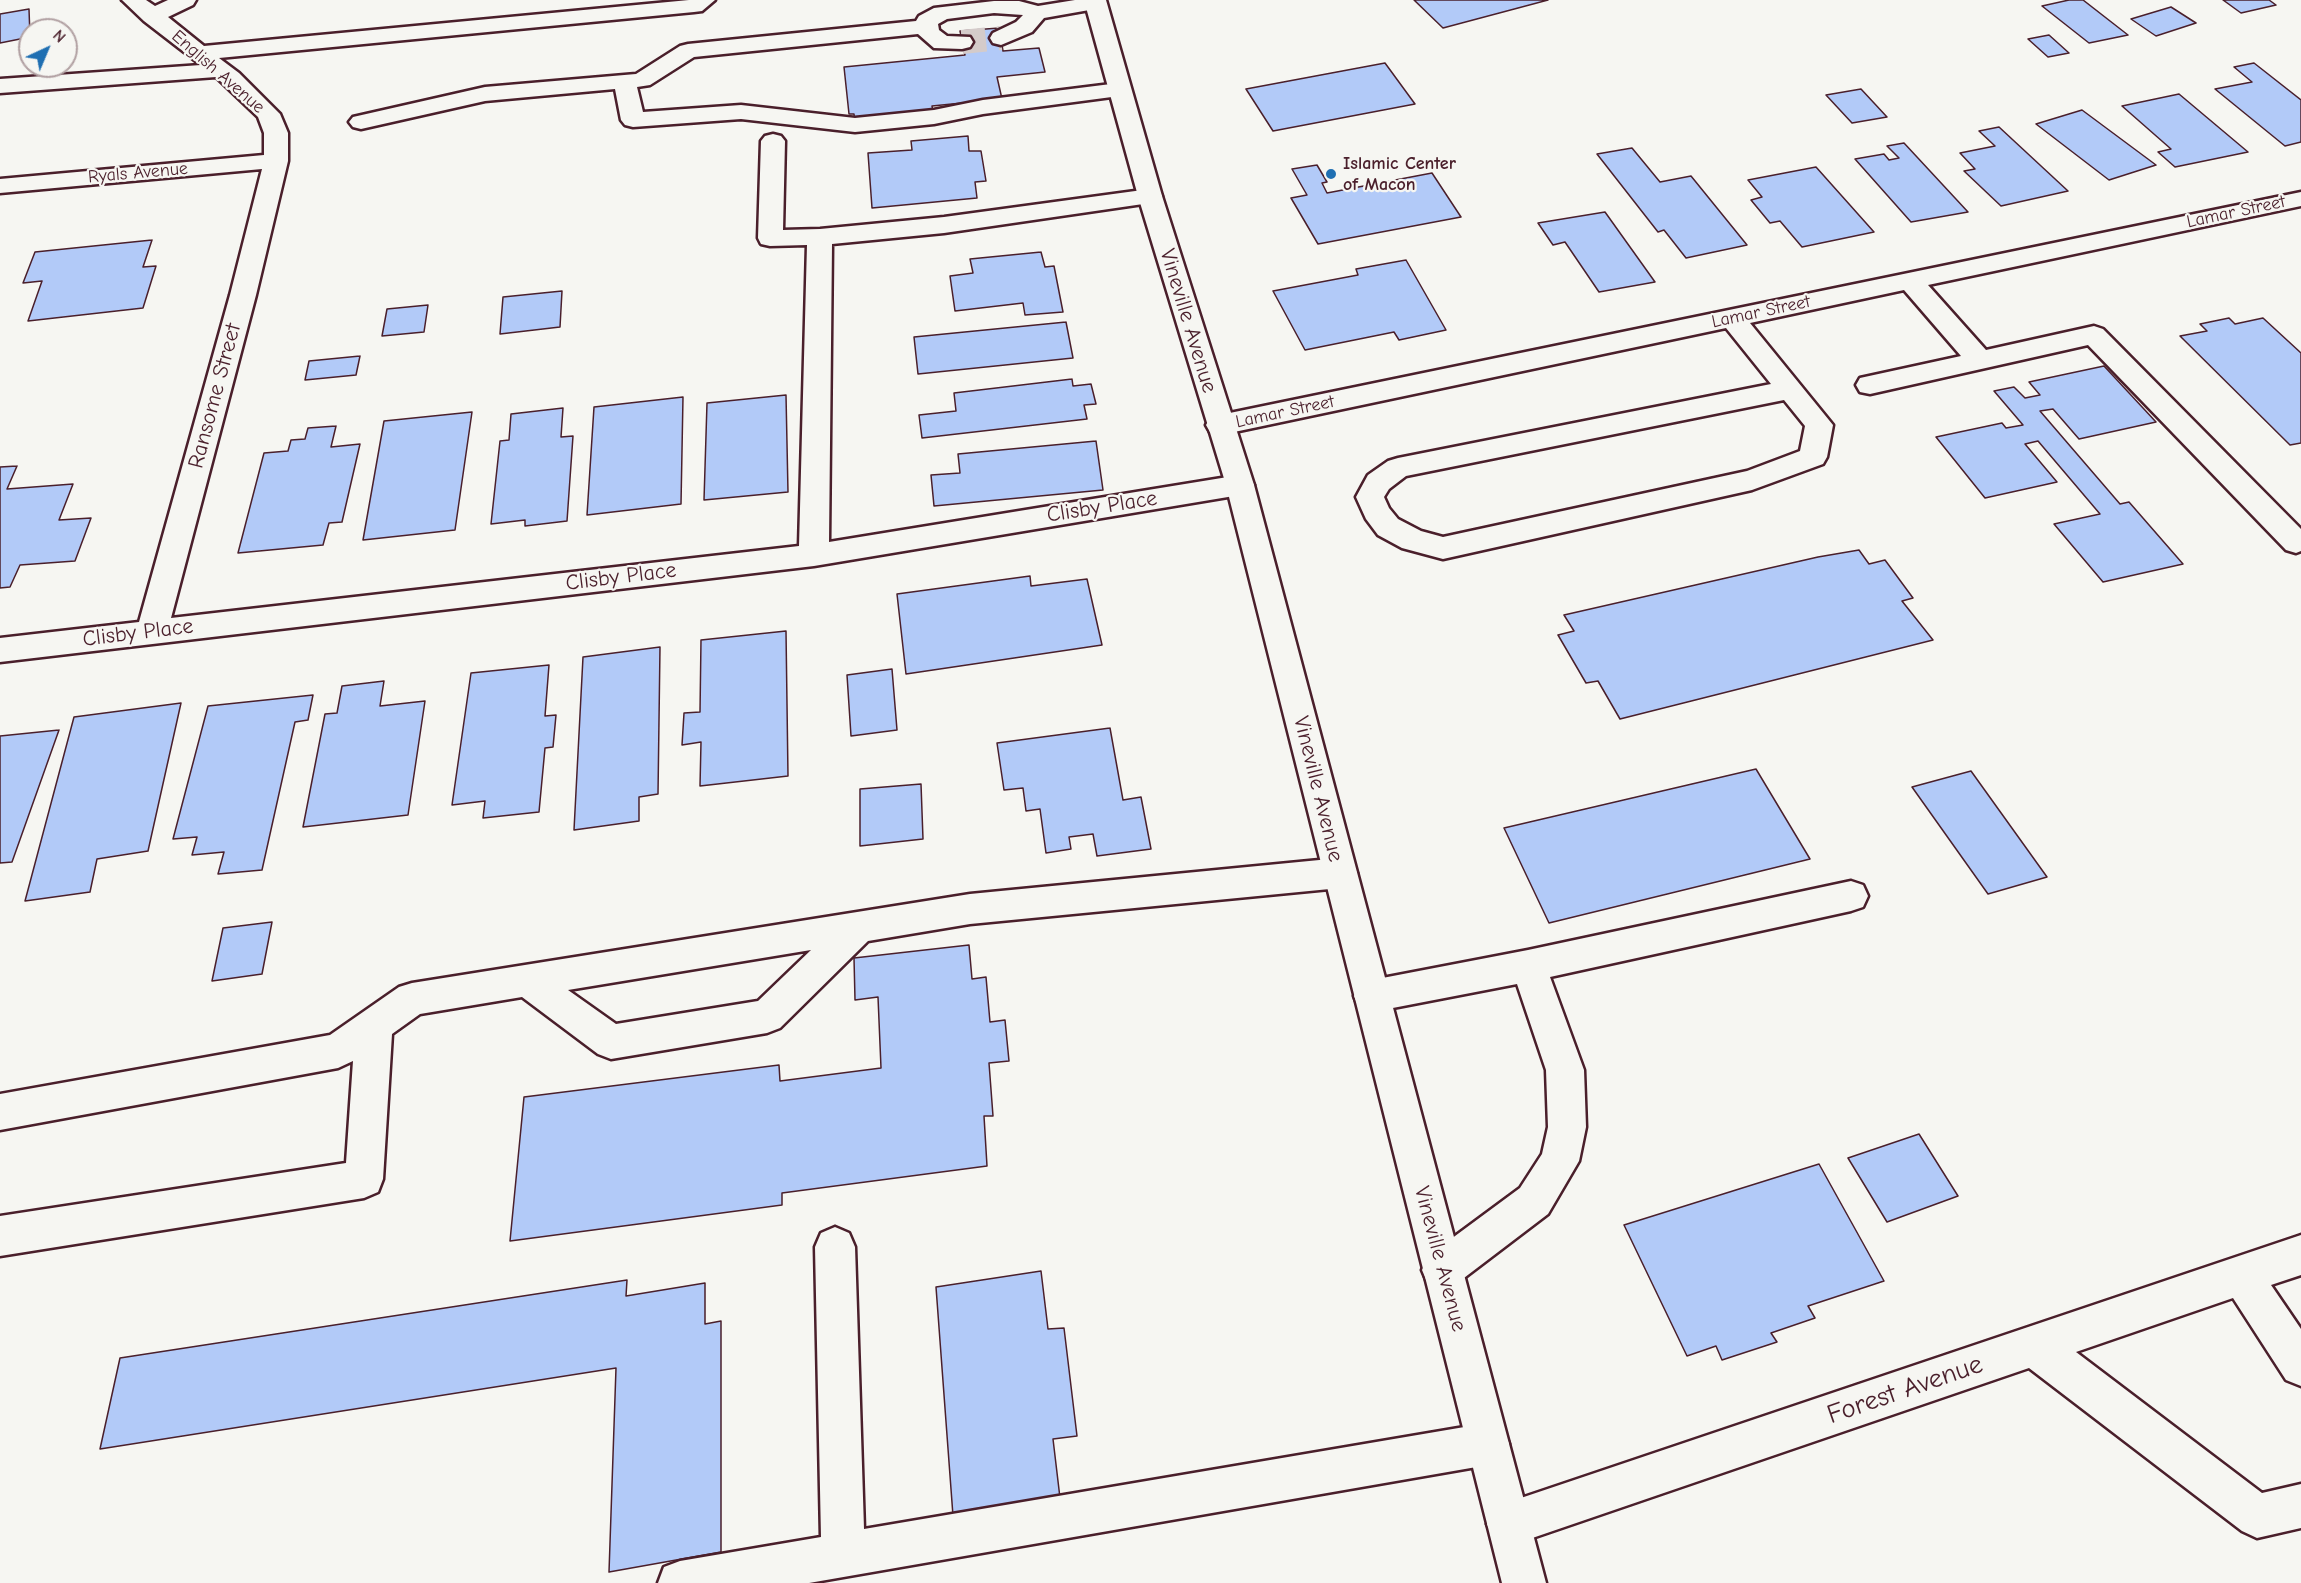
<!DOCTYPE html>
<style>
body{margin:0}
#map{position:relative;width:2301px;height:1583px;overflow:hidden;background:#f6f6f2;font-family:"Comic Neue",sans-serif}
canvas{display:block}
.north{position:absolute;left:18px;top:18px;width:60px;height:60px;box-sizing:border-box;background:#f6f6f2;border:2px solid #b1a0a2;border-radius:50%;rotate:44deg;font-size:16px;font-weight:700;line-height:24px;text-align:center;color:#4a1f2b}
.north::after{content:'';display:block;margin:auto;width:21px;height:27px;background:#1f6fb2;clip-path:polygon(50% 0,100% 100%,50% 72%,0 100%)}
</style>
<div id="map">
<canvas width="2301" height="1583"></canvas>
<div class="north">N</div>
</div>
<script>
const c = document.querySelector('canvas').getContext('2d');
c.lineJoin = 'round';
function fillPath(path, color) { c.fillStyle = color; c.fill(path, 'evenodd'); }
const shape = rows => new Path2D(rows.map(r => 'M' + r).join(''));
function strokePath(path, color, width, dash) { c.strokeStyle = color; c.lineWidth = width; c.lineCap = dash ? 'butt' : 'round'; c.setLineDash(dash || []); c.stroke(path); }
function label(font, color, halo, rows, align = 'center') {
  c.font = font + ' "Comic Neue",sans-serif'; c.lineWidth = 4.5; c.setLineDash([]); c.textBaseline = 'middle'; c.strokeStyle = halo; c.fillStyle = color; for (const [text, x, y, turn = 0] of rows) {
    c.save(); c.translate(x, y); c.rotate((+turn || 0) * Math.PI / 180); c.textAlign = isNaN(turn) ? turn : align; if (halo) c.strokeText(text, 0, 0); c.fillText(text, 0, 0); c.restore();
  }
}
const building = shape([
 [1414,0,1548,0,1443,28,1414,0],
 [2069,0,2083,0,2128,35,2089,43,2042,6,2069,0],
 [2223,0,2269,0,2276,5,2241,13,2223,0],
 [2171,7,2196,23,2156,36,2131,19,2171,7],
 [29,9,30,37,0,43,0,14,29,9],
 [999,28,1003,51,1039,48,1045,72,997,77,1002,99,932,106,934,116,855,124,854,114,849,114,844,67,965,55,960,31,999,28],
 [2049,35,2069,53,2048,57,2028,39,2049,35],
 [1385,63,1415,104,1273,131,1246,89,1385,63],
 [2254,63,2301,100,2301,142,2285,146,2215,89,2252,82,2234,67,2254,63],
 [1861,89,1887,117,1852,123,1826,95,1861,89],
 [2179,94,2248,152,2175,167,2158,152,2171,149,2122,106,2179,94],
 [2082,110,2156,165,2109,180,2036,124,2082,110],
 [1999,127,2068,191,2001,206,1964,171,1975,169,1960,153,1995,146,1979,131,1999,127],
 [968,136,969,151,981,151,986,181,975,182,977,198,872,208,868,153,912,150,911,141,968,136],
 [1904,143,1968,212,1911,222,1855,159,1884,154,1889,160,1899,158,1887,146,1904,143],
 [1632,148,1660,182,1691,176,1747,245,1686,258,1664,230,1658,232,1597,154,1632,148],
 [1317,165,1327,182,1322,183,1327,193,1432,173,1461,217,1318,244,1291,198,1307,195,1292,169,1317,165],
 [1816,167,1874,232,1802,247,1780,221,1770,223,1751,200,1762,197,1748,180,1816,167],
 [1605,212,1655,282,1599,292,1565,242,1553,245,1538,223,1605,212],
 [152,240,143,267,156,266,143,308,28,321,42,281,23,283,35,252,152,240],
 [1041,252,1045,267,1054,266,1063,312,1025,315,1023,303,955,311,950,276,973,273,970,259,1041,252],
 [1406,260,1446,330,1399,340,1394,332,1305,350,1273,291,1358,275,1356,269,1406,260],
 [562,291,560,327,500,334,503,297,562,291],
 [428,305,424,332,382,336,387,309,428,305],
 [2229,318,2235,324,2263,318,2301,353,2301,443,2290,445,2180,336,2207,331,2200,324,2229,318],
 [1066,322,1073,358,918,374,914,337,1066,322],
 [360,356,356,375,305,380,309,361,360,356],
 [2104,366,2156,422,2079,439,2053,409,2040,411,2120,504,2129,502,2183,564,2103,582,2054,524,2100,514,2038,441,2025,444,2057,482,1985,498,1936,437,2002,423,2006,428,2023,425,1994,391,2014,387,2025,398,2040,395,2029,382,2104,366],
 [1072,379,1073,386,1091,384,1096,404,1084,405,1087,419,922,438,919,415,956,411,954,393,1072,379],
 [786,395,788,492,704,500,707,403,786,395],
 [683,397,681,504,587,515,594,407,683,397],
 [563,408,561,437,573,436,567,521,525,526,525,520,491,524,500,441,509,440,511,414,563,408],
 [472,412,455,530,363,540,384,421,472,412],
 [336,426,331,447,360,444,342,522,329,523,323,545,238,553,264,453,288,451,291,440,305,439,308,428,336,426],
 [1096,441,1103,490,934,506,931,475,960,473,958,454,1096,441],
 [17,466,7,489,73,484,59,520,91,518,75,561,20,565,10,587,0,588,0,467,17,466],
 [1859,550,1869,564,1885,560,1913,598,1902,601,1933,640,1620,719,1598,681,1586,683,1558,635,1574,631,1564,615,1818,557,1859,550],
 [1030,576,1031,586,1087,579,1102,645,906,674,897,594,1030,576],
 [786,631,788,776,700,786,701,742,682,745,684,713,700,712,701,640,786,631],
 [660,647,658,794,639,797,639,821,574,830,583,657,660,647],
 [549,665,545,716,556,715,553,747,545,748,539,812,483,818,485,801,452,805,471,673,549,665],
 [892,669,897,730,851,736,847,675,892,669],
 [384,681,380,706,425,701,408,815,303,827,325,714,337,713,342,686,384,681],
 [313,695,308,720,295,722,262,870,218,874,224,852,192,855,197,837,173,839,208,706,313,695],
 [181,703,148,851,97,859,90,892,25,901,74,717,181,703],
 [1110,728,1123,800,1141,797,1151,849,1097,856,1093,834,1069,837,1071,849,1046,853,1040,809,1026,811,1023,788,1004,790,997,743,1110,728],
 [59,730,12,862,0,863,0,736,59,730],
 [1756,769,1810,859,1549,923,1504,828,1756,769],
 [1971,771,2047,877,1988,894,1912,787,1971,771],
 [921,784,923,839,860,846,860,789,921,784],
 [272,922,262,974,212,981,223,928,272,922],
 [969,945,972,979,986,977,990,1022,1005,1020,1009,1061,989,1063,993,1116,984,1116,987,1166,782,1193,782,1205,510,1241,524,1097,779,1065,780,1081,881,1068,878,997,855,1000,854,958,969,945],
 [1919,1134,1958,1196,1887,1222,1848,1158,1919,1134],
 [1819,1164,1884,1281,1808,1306,1815,1318,1771,1333,1777,1342,1722,1360,1716,1346,1687,1356,1624,1225,1819,1164],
 [1041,1271,1048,1329,1064,1328,1077,1436,1053,1439,1060,1498,953,1516,936,1287,1041,1271],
 [627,1280,626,1296,705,1283,705,1324,721,1321,721,1552,609,1572,616,1368,100,1449,120,1358,627,1280]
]);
const minorTunnel = shape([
 [962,42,1001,38]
]);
const minor = shape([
 [122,0,146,0,155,6,168,0,196,0,193,5,168,17,204,46,689,0,715,0,702,11,694,12,219,58,239,73,280,114,288,133,288,161,256,295,171,618,799,546,807,245,770,246,761,244,758,238,761,141,765,136,773,134,781,136,785,141,783,230,820,229,944,217,1150,189,1159,191,1162,196,1159,201,1150,203,944,233,832,244,829,542,1240,475,1250,478,1254,485,1250,492,1240,495,814,566,0,662,0,638,139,622,230,295,262,169,0,193,0,179,264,155,264,133,258,117,216,77,0,93,0,79,201,65,144,21,122,0],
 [1075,0,1104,0,1106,3,1103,8,1095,9,1044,18,1032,32,1001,45,993,43,990,38,993,33,1016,22,1023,15,994,13,947,19,938,24,939,30,947,36,970,37,973,42,970,47,962,49,934,48,918,34,694,57,650,85,637,87,643,112,741,105,855,118,934,110,983,100,1119,83,1127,85,1130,90,1127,95,983,114,934,124,855,132,741,119,633,127,625,125,621,120,615,89,485,101,361,129,353,127,349,122,353,117,485,87,636,74,680,46,688,44,916,21,919,16,934,8,994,1,1019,1,1038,6,1075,0],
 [2301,192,2301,206,1928,285,1986,350,2094,326,2103,329,2301,529,2301,551,2296,553,2286,550,2088,345,1870,394,1860,392,1856,385,1860,378,1961,356,1904,290,1750,323,1833,425,1827,457,1823,464,1752,490,1443,559,1402,548,1378,535,1366,519,1356,497,1368,475,1388,461,1398,458,1771,384,1726,328,1220,435,1210,432,1206,425,1210,418,1220,415,2301,192],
 [1784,400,1805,426,1800,451,1747,471,1443,537,1421,531,1398,519,1389,508,1384,497,1389,489,1406,476,1784,400],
 [1340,858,1352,863,1357,873,1352,883,1340,888,970,924,868,941,780,1028,767,1033,611,1059,598,1054,522,997,420,1014,392,1034,383,1179,378,1192,364,1198,0,1256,0,1216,346,1163,353,1061,338,1068,0,1130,0,1094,330,1035,399,987,412,983,970,894,1340,858],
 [811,950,758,1001,616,1024,568,990,811,950],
 [1851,881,1863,885,1868,896,1863,907,1851,911,1550,977,1584,1070,1586,1127,1579,1161,1548,1214,1456,1284,1442,1290,1428,1284,1422,1270,1428,1256,1520,1188,1542,1154,1548,1127,1546,1070,1517,984,1372,1012,1359,1008,1354,996,1359,984,1372,980,1528,950,1851,881],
 [835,1227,849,1233,855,1247,864,1529,1488,1423,1503,1429,1509,1444,1503,1459,1488,1465,809,1583,658,1583,664,1567,680,1561,821,1537,815,1247,821,1233,835,1227],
 [2301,1235,2301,1275,2271,1285,2301,1329,2301,1386,2286,1380,2233,1298,2076,1352,2262,1493,2301,1484,2301,1528,2257,1538,2242,1531,2029,1368,1509,1546,1494,1539,1487,1524,1494,1509,1509,1502,2301,1235]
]);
const major = shape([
 [1084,0,1106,0,1162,196,1254,485,1546,1583,1502,1583,1226,485,1138,196,1084,0]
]);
const markers = [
 [1331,174,6,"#1f6fb2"]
];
const farStreetnames = [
 ["English Avenue",218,72,41],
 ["Ryals Avenue",138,173,-5],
 ["Lamar Street",2236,212,-12],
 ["Lamar Street",1761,312,-12],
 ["Lamar Street",1285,412,-12]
];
const farPoinames = [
 ["Islamic Center",1343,164],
 ["of Macon",1343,185]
];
const streetNames = [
 ["Vineville Avenue",1188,321,73],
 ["Ransome Street",215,396,-75],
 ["Clisby Place",1102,507,-9],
 ["Clisby Place",621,577,-7],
 ["Clisby Place",138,633,-7],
 ["Vineville Avenue",1318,789,76],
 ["Vineville Avenue",1440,1259,75]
];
const nearStreetnames = [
 ["Forest Avenue",1905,1390,-19]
];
fillPath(building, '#b2caf8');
strokePath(building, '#4a1f2b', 1.5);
strokePath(minorTunnel, '#d4cbca', 24, [24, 12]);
strokePath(minor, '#4a1f2b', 5);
strokePath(major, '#4a1f2b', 5);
fillPath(minor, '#f6f6f2');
fillPath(major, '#f6f6f2');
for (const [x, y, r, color] of markers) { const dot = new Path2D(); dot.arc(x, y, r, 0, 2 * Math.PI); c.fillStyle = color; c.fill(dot); strokePath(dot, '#f6f6f2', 2); }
label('18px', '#4a1f2b', '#f6f6f2', farStreetnames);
label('bold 18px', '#4a1f2b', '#f6f6f2', farPoinames, 'left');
label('22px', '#4a1f2b', '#f6f6f2', streetNames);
label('27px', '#4a1f2b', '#f6f6f2', nearStreetnames);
</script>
